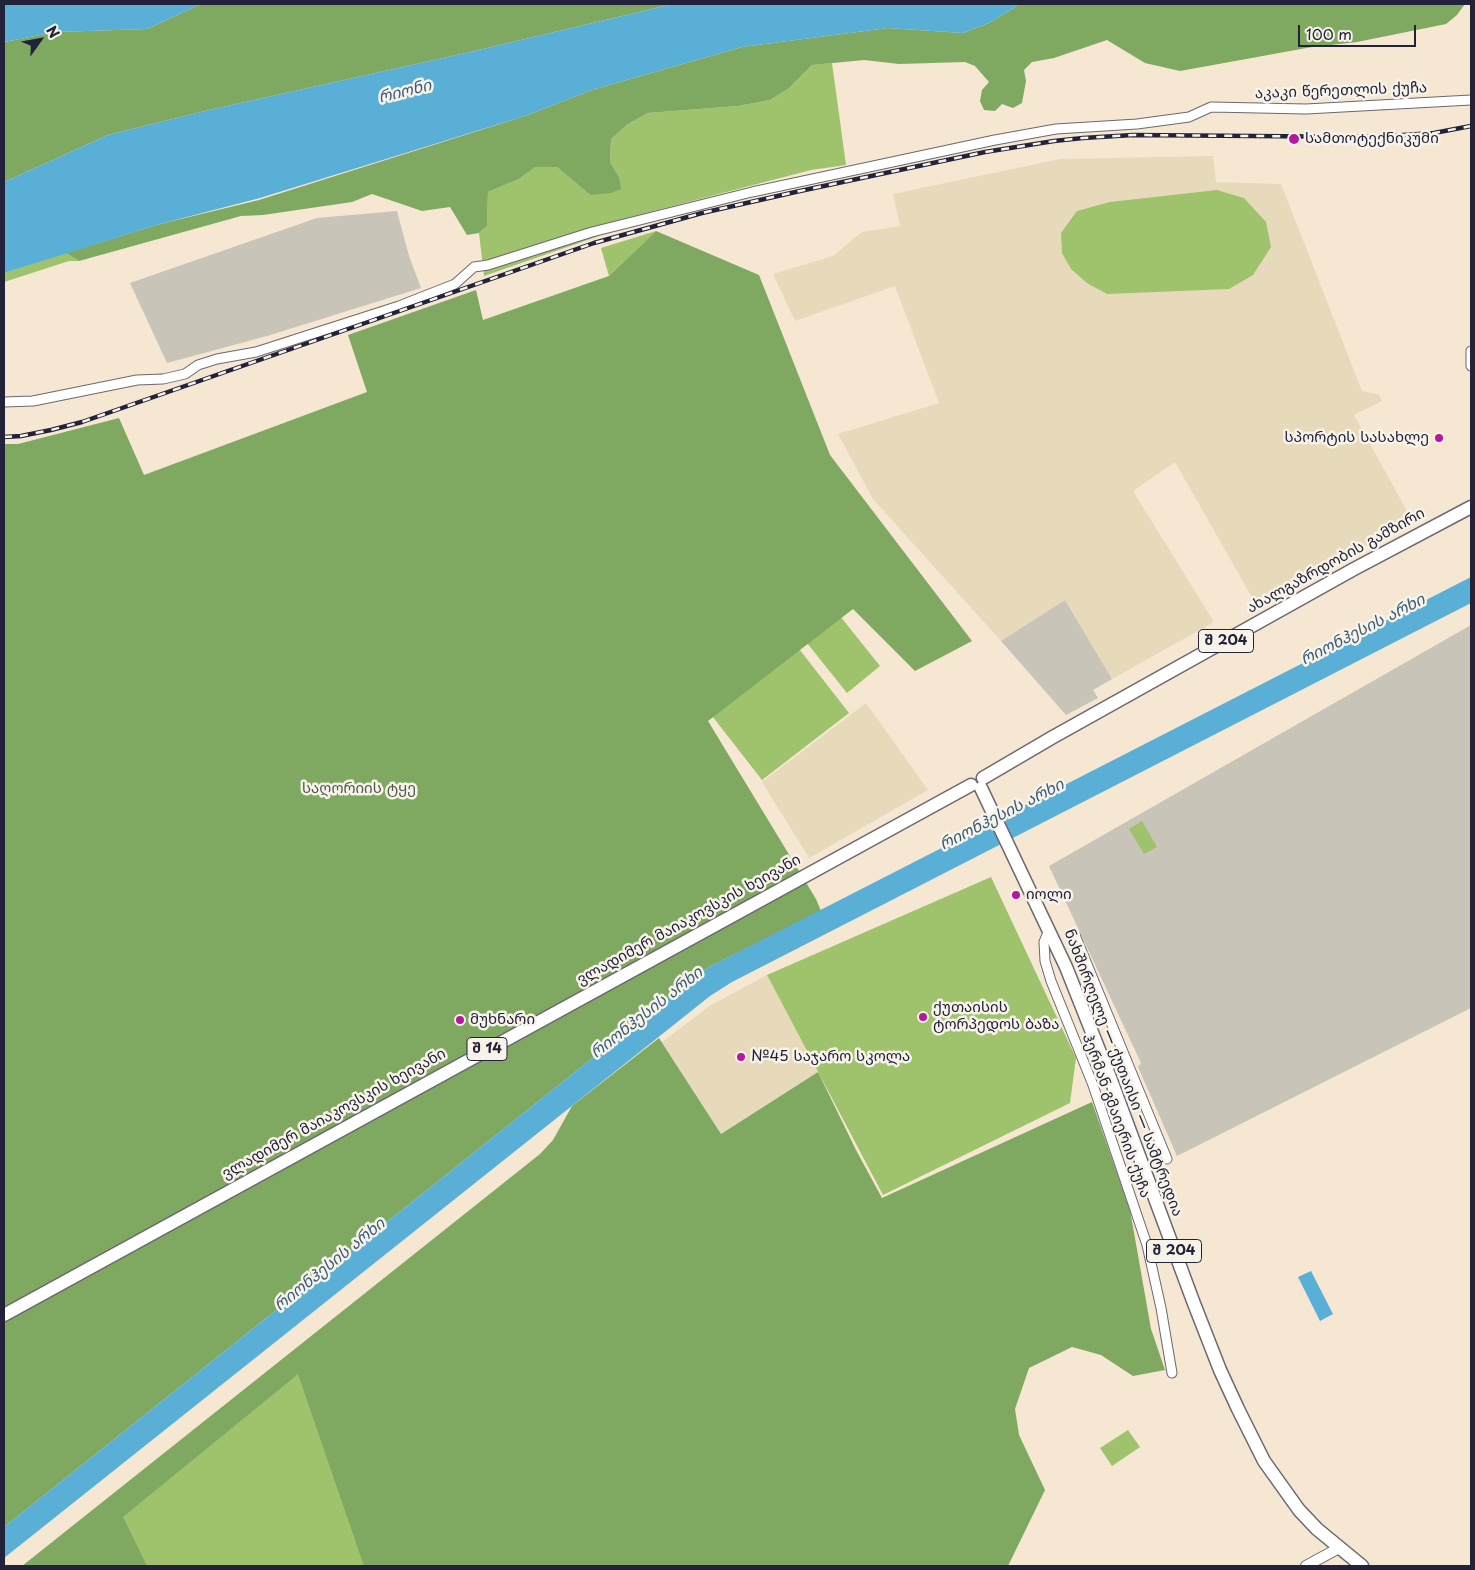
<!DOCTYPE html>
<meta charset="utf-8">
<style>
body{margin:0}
#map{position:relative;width:1475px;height:1570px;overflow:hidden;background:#f5e7d2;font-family:"Playpen Sans",sans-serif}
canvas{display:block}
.frame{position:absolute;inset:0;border:5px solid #22223b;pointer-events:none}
.north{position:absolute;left:15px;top:15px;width:50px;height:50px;-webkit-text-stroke:4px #f7f3e8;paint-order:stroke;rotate:58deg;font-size:14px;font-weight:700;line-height:20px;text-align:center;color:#22223b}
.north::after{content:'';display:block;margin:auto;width:18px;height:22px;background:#22223b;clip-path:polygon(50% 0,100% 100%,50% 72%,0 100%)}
.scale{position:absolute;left:1298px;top:25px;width:118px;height:22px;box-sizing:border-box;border:2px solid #22223b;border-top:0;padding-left:6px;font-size:15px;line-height:18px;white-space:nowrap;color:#22223b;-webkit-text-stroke:4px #f7f3e8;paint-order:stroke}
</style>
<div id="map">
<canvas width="1475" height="1570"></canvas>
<div class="frame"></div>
<div class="north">N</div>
<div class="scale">100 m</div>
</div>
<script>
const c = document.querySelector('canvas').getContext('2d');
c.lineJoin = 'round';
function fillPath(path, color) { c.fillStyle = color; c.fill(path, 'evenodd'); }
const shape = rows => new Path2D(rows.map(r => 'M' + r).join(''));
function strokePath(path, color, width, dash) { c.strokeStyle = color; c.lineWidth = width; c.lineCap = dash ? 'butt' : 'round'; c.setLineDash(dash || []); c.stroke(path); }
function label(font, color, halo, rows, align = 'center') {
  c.font = font + ' "Playpen Sans","Noto Sans Georgian",sans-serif'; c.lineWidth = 5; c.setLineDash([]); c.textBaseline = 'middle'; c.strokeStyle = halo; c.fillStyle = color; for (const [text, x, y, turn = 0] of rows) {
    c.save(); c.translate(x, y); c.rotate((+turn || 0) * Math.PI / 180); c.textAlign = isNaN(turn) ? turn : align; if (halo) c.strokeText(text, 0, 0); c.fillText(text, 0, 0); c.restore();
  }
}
const built = shape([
 [1213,156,1216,182,1281,184,1362,391,1379,395,1382,401,1354,415,1412,520,1257,606,1175,462,1133,491,1214,622,1112,679,1065,600,1001,641,873,499,838,434,939,403,895,286,795,321,773,274,833,256,862,232,900,226,893,194,1060,159],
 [866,703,928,790,809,858,762,782],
 [767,975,818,1072,721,1134,662,1042,711,1005]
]);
const industrial = shape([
 [397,211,409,256,421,288,267,336,167,363,130,283,317,218],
 [1065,600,1112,679,1093,690,1098,698,1066,715,1001,641],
 [1471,625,1471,1008,1177,1156,1138,1067,1141,1063,1049,866]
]);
const green = shape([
 [832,63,846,165,811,170,600,225,599,236,484,276,479,233,487,226,488,192,519,179,536,166,557,167,590,195,619,177,610,162,611,139,628,124,648,113,738,106,770,100,788,89,812,65],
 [1217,190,1244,198,1266,222,1271,247,1253,275,1229,289,1107,294,1087,283,1071,269,1062,253,1061,233,1077,211,1110,202],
 [656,231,609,276,601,248],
 [66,253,79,261,69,261,4,282,4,273],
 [840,616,880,666,847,693,807,643],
 [796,645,849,713,762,780,709,712],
 [1142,821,1157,847,1144,854,1129,829],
 [991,877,1076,1058,1070,1103,883,1195,767,975],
 [299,1356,375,1566,130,1566,104,1512],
 [1128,1430,1140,1447,1112,1466,1100,1448]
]);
const forest = shape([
 [201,4,673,4,470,52,209,110,108,135,4,182,4,42,56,32,147,29],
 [1018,4,1465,4,1457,15,1446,24,1357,42,1312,47,1180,71,1145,63,1107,40,1054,58,1032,62,1024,70,1026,81,1022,103,1013,108,1002,104,995,111,984,110,980,101,982,90,989,82,975,66,965,62,899,64,864,60,812,65,788,89,770,100,738,106,648,113,628,124,611,139,610,162,619,177,621,189,611,193,590,195,557,167,535,167,519,179,488,192,487,226,479,233,467,235,450,207,422,211,372,194,352,202,263,215,241,216,79,261,66,253,160,224,259,200,525,116,595,89,742,47,888,28,963,33,989,23,1014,8],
 [656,231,759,275,830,455,972,641,915,671,853,609,708,721,816,899,821,911,711,966,693,978,4,1527,4,444,18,444,119,418,144,475,367,392,348,335,476,290,483,320,609,276],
 [659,1038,721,1134,818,1072,856,1150,882,1198,1092,1102,1130,1210,1151,1329,1165,1370,1133,1376,1101,1355,1072,1347,1029,1368,1015,1409,1019,1435,1045,1490,1008,1566,364,1566,298,1374,123,1517,147,1566,22,1566,540,1154,553,1140,572,1106]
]);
const water = shape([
 [4,4,201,4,147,29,56,32,4,42],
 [673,4,1018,4,1014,8,989,23,963,33,888,28,742,47,595,89,525,116,260,198,160,224,4,273,4,182,108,135,209,110,470,52],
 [1471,577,1471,603,732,982,710,996,4,1558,4,1527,693,978,711,966],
 [1311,1271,1333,1314,1320,1321,1298,1277]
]);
const minor = shape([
 [1471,351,1471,366],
 [4,402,33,401,137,380,163,379,185,374,198,365,217,359,256,352,399,306,455,284,474,267,488,265,592,232,752,192,995,140,1056,129,1137,124,1189,117,1211,107,1306,109,1471,100],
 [1049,930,1044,942,1045,961,1051,981,1093,1085,1147,1245,1161,1308,1172,1373],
 [1075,935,1167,1159]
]);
const tertiary = shape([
 [1306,1566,1339,1548]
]);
const primary = shape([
 [983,778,1053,737,1354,569,1471,507],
 [981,788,1066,967,1111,1080,1193,1301,1220,1370,1238,1409,1264,1461,1299,1510,1317,1529,1362,1566],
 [4,1315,971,785]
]);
const rail = shape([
 [4,437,21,436,51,430,82,422,594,243,702,213,800,191,985,152,1054,141,1083,138,1133,135,1373,137,1434,133,1471,126]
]);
const markers = [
 [1294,139,6,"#b5179e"],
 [1439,438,5,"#b5179e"],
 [1016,895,5,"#b5179e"],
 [923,1017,5,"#b5179e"],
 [460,1020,5,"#b5179e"],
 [741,1057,5,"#b5179e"]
];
const shields = [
 [1226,641,55],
 [487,1049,40],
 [1174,1251,55]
];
const shieldNames = [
 ["შ 204",1226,641],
 ["შ 14",487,1049],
 ["შ 204",1174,1251]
];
const streetNames = [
 ["აკაკი წერეთლის ქუჩა",1341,91,-2],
 ["ახალგაზრდობის გამზირი",1336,561,-29],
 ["ვლადიმერ მაიაკოვსკის ხეივანი",689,920,-29],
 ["ნახშირღელე — ქუთაისი — სამტრედია",1123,1073,69],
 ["ვლადიმერ მაიაკოვსკის ხეივანი",334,1114,-29],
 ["ჰერმან გმაიერის ქუჩა",1116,1116,70]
];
const poiNames = [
 ["სამთოტექნიკუმი",1305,139],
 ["სპორტის სასახლე",1429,438,"right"],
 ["იოლი",1026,895],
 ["ქუთაისის",933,1008],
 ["ტორპედოს ბაზა",933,1025],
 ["მუხნარი",470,1020],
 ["№45 საჯარო სკოლა",751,1057]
];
const parkNames = [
 ["საღორიის ტყე",359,789]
];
const waterNames = [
 ["რიონი",405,92,-14],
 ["რიონჰესის არხი",1363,630,-27],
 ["რიონჰესის არხი",1002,815,-27],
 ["რიონჰესის არხი",647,1013,-38],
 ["რიონჰესის არხი",330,1265,-39]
];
fillPath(built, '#e7daba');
fillPath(industrial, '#c8c4b8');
fillPath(green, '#9fc26c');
fillPath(forest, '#7fa860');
fillPath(water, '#5aafd6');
strokePath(minor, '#6c6770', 11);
strokePath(tertiary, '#6c6770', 12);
strokePath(primary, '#6c6770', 15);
strokePath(minor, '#fff', 9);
strokePath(tertiary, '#fff', 10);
strokePath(primary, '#fff', 12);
strokePath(rail, '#22223b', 4.5);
strokePath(rail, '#f7f3e8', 2.5, [8]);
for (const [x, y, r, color] of markers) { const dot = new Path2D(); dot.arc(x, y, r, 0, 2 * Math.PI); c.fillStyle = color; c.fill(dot); strokePath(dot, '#f7f3e8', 2); }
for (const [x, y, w] of shields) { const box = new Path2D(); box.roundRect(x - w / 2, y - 11.5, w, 23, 4); c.fillStyle = '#f7f3e8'; c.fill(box); strokePath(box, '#22223b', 1); }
label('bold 14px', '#22223b', null, shieldNames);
label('15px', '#22223b', '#f7f3e8', streetNames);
label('15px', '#22223b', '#f7f3e8', poiNames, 'left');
label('15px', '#4e5a4c', '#f7f3e8', parkNames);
label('italic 16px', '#385a79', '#f7f3e8', waterNames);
</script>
